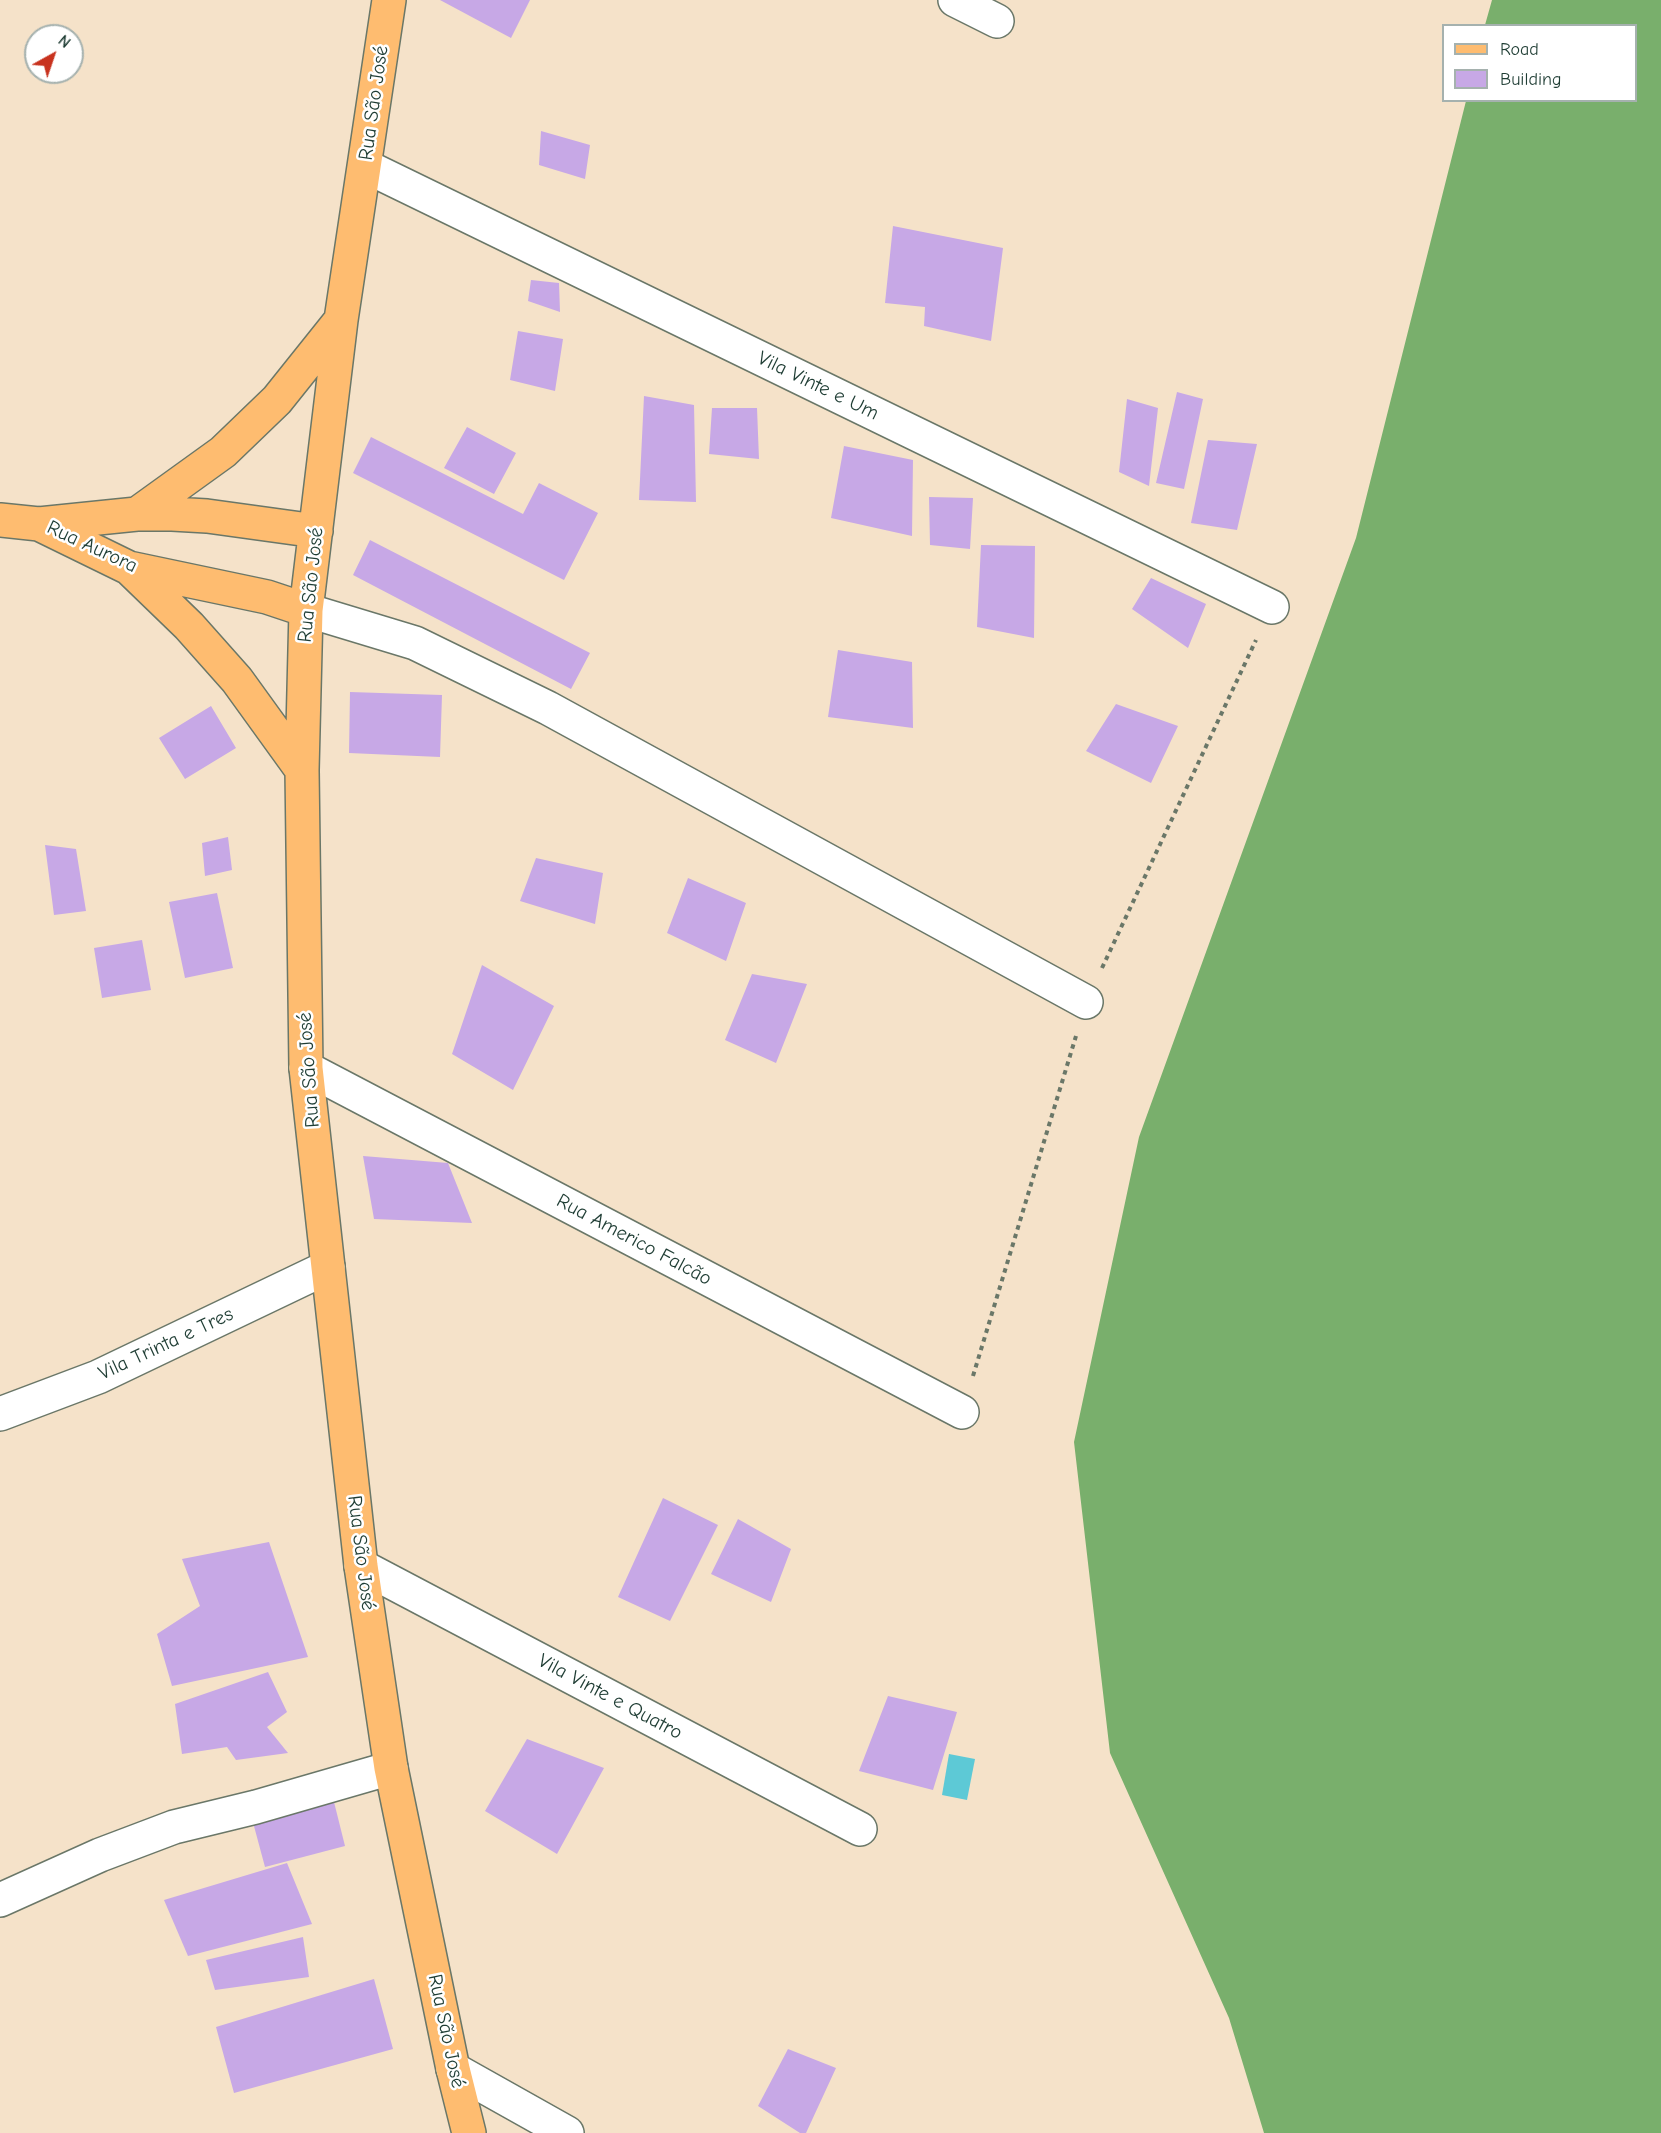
<!DOCTYPE html>
<meta charset="utf-8">
<style>
body{margin:0}
#map{position:relative;width:1661px;height:2133px;overflow:hidden;background:#f5e2c9;font-family:"Comic Neue",sans-serif}
canvas{display:block}
.legend{position:absolute;left:1442px;top:24px;width:195px;height:78px;box-sizing:border-box;background:#fff;border:2px solid #a5b1ae;margin:0;padding:8px 10px;list-style:none;font-size:18px;color:#1f3d34}
.legend li{display:flex;align-items:center;gap:12px;height:30px}
.legend b{width:30px;border:2px solid #a5b1ae}
.north{position:absolute;left:24px;top:24px;width:60px;height:60px;box-sizing:border-box;background:#fff;border:2px solid #a5b1ae;border-radius:50%;rotate:40deg;font-size:16px;font-weight:700;line-height:24px;text-align:center;color:#1f3d34}
.north::after{content:'';display:block;margin:auto;width:21px;height:27px;background:#c8321e;clip-path:polygon(50% 0,100% 100%,50% 72%,0 100%)}
</style>
<div id="map">
<canvas width="1661" height="2133"></canvas>
<ul class="legend">
<li><b style="height:8px;background:#febc70"></b>Road</li>
<li><b style="height:16px;background:#c7a8e6"></b>Building</li>
</ul>
<div class="north">N</div>
</div>
<script>
const c = document.querySelector('canvas').getContext('2d');
c.lineJoin = 'round';
function fillPath(path, color) { c.fillStyle = color; c.fill(path, 'evenodd'); }
const shape = rows => new Path2D(rows.map(r => 'M' + r).join(''));
function strokePath(path, color, width, dash) { c.strokeStyle = color; c.lineWidth = width; c.lineCap = dash ? 'butt' : 'round'; c.setLineDash(dash || []); c.stroke(path); }
function label(font, color, halo, rows, align = 'center') {
  c.font = font + ' "Comic Neue",sans-serif'; c.lineWidth = 5; c.setLineDash([]); c.textBaseline = 'middle'; c.strokeStyle = halo; c.fillStyle = color; for (const [text, x, y, turn = 0] of rows) {
    c.save(); c.translate(x, y); c.rotate((+turn || 0) * Math.PI / 180); c.textAlign = isNaN(turn) ? turn : align; if (halo) c.strokeText(text, 0, 0); c.fillText(text, 0, 0); c.restore();
  }
}
const forest = shape([
 [1492,0,1661,0,1661,2133,1264,2133,1229,2018,1110,1753,1074,1442,1139,1137,1356,538,1466,101,1636,100,1636,26,1485,25]
]);
const water = shape([
 [949,1754,975,1759,967,1800,942,1795]
]);
const building = shape([
 [440,0,530,0,511,38],
 [541,131,590,145,585,179,539,165],
 [893,226,1003,248,991,341,924,326,925,307,885,303],
 [531,280,559,283,560,312,528,301],
 [518,331,563,339,555,391,510,380],
 [1177,392,1203,399,1184,489,1156,483],
 [644,396,694,405,696,502,639,500],
 [1127,399,1158,408,1149,486,1119,472],
 [712,408,757,408,759,459,709,454],
 [467,427,516,453,494,494,444,468],
 [371,437,523,514,539,483,598,513,564,580,353,473],
 [1208,440,1257,444,1237,530,1191,523],
 [844,446,913,460,912,536,831,518],
 [929,497,973,498,970,549,930,545],
 [370,540,590,653,571,689,353,575],
 [981,545,1035,546,1034,638,977,627],
 [1151,578,1206,604,1188,648,1132,609],
 [838,650,912,662,913,728,828,717],
 [350,692,442,695,440,757,349,753],
 [1116,704,1178,726,1151,783,1086,751],
 [211,706,236,748,185,779,159,738],
 [228,837,232,870,205,876,202,843],
 [45,845,76,849,86,911,54,915],
 [536,858,603,873,595,924,520,901],
 [688,878,746,903,726,961,667,933],
 [217,893,233,968,185,978,169,902],
 [142,940,151,990,102,998,94,948],
 [482,965,554,1006,513,1090,452,1054],
 [752,974,807,984,776,1063,725,1040],
 [363,1156,448,1163,472,1223,374,1219],
 [663,1498,718,1525,670,1621,618,1597],
 [738,1519,791,1549,771,1602,711,1574],
 [269,1542,308,1657,172,1686,157,1634,200,1606,182,1559],
 [268,1672,287,1712,267,1727,288,1753,236,1760,227,1747,182,1754,175,1704],
 [888,1696,957,1712,933,1790,859,1771],
 [527,1739,604,1768,557,1854,485,1811],
 [332,1794,345,1846,265,1867,251,1815],
 [287,1863,312,1924,188,1956,164,1900],
 [303,1937,309,1977,215,1990,206,1960],
 [374,1979,393,2049,234,2093,216,2027],
 [788,2049,836,2068,806,2133,800,2133,758,2106]
]);
const path = shape([
 [1102,968,1256,640],
 [973,1376,1076,1036]
]);
const minor = shape([
 [955,0,997,21],
 [365,166,1272,607],
 [306,610,415,643,548,708,1086,1002],
 [306,1068,962,1412],
 [0,1414,98,1377,328,1267],
 [361,1566,860,1829],
 [0,1900,100,1855,174,1827,256,1807,391,1768],
 [453,2069,567,2133]
]);
const major = shape([
 [389,0,341,320,306,610,302,770,306,1068,361,1566,391,1768,453,2069,469,2133],
 [137,514,223,452,277,400,341,320],
 [0,520,39,524,137,514,172,514,207,516,316,531],
 [39,524,129,568,267,597,306,610],
 [129,568,189,626,237,680,302,770]
]);
const streetNames = [
 ["Rua São José",374,103,-82],
 ["Vila Vinte e Um",818,386,26],
 ["Rua Aurora",92,547,25],
 ["Rua São José",311,585,-84],
 ["Rua São José",309,1070,-94],
 ["Rua Americo Falcão",634,1240,28],
 ["Vila Trinta e Tres",166,1344,-25],
 ["Rua São José",361,1553,83],
 ["Vila Vinte e Quatro",610,1697,28],
 ["Rua São José",446,2031,78]
];
fillPath(forest, '#79af6c');
fillPath(water, '#5dc9d6');
fillPath(building, '#c7a8e6');
strokePath(minor, '#6a7768', 36);
strokePath(major, '#6a7768', 36);
strokePath(path, '#6a7768', 4, [4.5, 4.5]);
strokePath(minor, '#fff', 33);
strokePath(major, '#febc70', 33);
label('20px', '#1f3d34', '#fff', streetNames);
</script>
